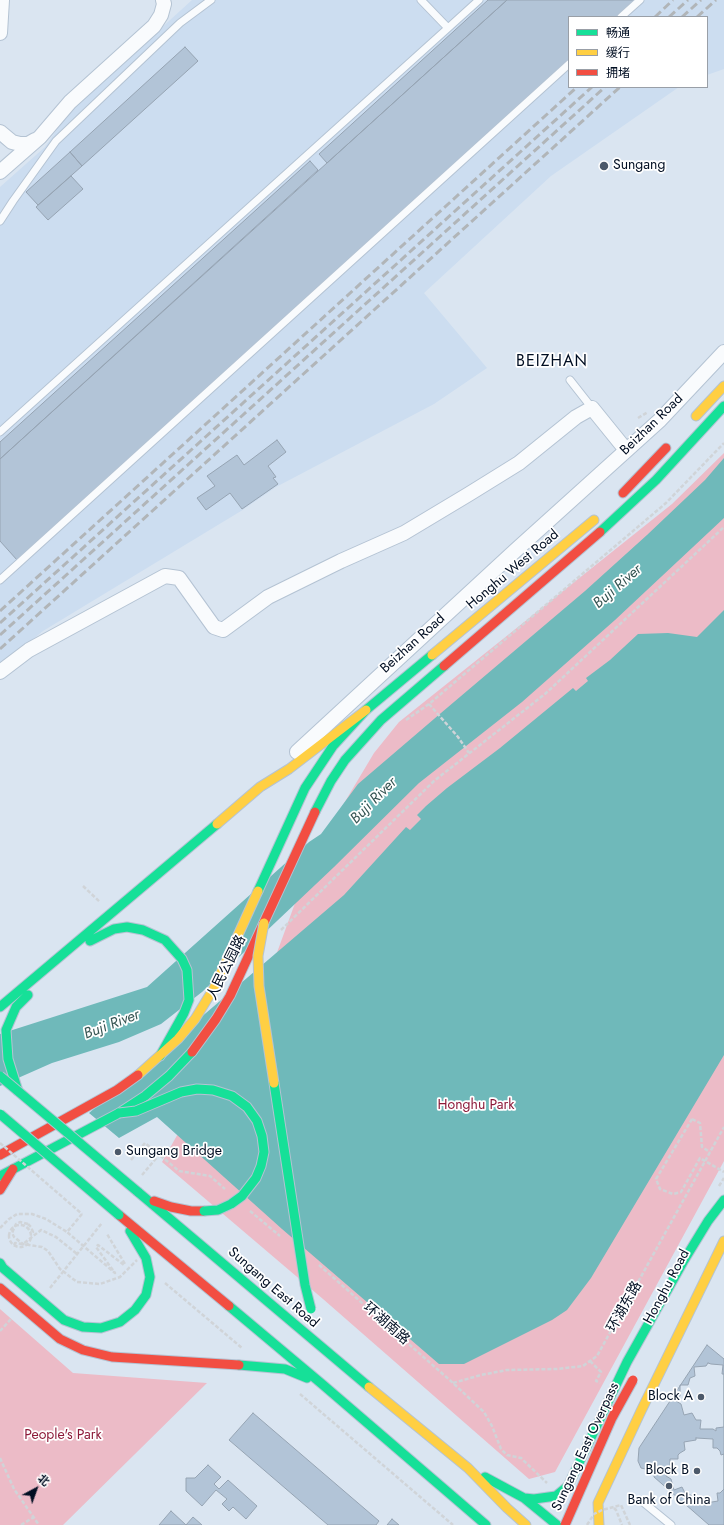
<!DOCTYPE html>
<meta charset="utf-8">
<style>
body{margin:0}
#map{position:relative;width:724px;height:1525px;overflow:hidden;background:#dae5f1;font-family:Jost,"Noto Sans SC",sans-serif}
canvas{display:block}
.legend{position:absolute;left:568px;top:16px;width:140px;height:72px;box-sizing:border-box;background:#fff;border:1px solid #999fa7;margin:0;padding:5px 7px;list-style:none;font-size:12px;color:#000e22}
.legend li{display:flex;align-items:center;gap:8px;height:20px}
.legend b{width:20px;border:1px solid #999fa7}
.north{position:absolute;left:16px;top:1469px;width:40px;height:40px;-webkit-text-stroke:3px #fff;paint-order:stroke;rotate:41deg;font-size:11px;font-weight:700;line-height:16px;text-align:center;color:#000e22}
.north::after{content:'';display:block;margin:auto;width:14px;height:18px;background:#000e22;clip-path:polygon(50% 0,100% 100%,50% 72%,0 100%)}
</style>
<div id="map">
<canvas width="724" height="1525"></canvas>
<ul class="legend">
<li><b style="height:5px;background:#16e098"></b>畅通</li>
<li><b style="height:5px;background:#ffcf43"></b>缓行</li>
<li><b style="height:5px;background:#f24e42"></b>拥堵</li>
</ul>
<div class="north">北</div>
</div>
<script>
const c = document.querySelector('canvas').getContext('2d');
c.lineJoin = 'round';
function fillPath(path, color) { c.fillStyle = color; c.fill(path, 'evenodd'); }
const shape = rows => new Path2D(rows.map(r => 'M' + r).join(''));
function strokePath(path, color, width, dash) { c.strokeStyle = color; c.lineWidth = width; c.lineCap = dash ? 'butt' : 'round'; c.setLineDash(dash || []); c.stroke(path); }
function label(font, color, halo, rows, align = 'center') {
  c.font = font + ' Jost,"Noto Sans SC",sans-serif'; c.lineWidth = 3.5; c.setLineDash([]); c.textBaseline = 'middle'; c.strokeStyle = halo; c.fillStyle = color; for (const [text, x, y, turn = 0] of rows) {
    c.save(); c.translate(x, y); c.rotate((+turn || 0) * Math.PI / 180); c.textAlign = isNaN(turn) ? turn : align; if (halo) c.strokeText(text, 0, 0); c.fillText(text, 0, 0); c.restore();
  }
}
const built = shape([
 [192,0,724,0,724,69,707,75,707,17,569,17,569,87,679,87,551,176,424,293,487,368,434,404,276,487,241,511,43,631,0,666,0,187,45,147,69,112]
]);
const green = shape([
 [724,453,724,1161,555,1472,529,1479,323,1299,162,1162,271,969,298,895,334,820,374,753,399,722,672,504],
 [0,1309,73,1373,207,1383,63,1525,0,1525]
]);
const water = shape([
 [724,458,724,518,615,620,522,702,419,783,334,867,202,992,161,1024,119,1042,52,1063,0,1086,0,1034,147,987,309,842,321,834,358,784,441,713,585,591,647,535,705,480],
 [724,610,724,1055,591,1278,567,1310,552,1320,464,1364,439,1364,282,1229,157,1117,119,1138,89,1113,344,895,406,827,410,830,421,819,417,815,426,806,447,788,500,748,573,688,576,691,588,681,586,678,610,660,638,634,668,633,697,637]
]);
const building = shape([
 [488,0,507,0,327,163,319,154,488,0],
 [507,0,635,0,616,17,569,17,569,60,17,560,0,541,0,459,507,0],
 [185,47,198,61,82,166,70,152,185,47],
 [70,152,82,166,38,205,26,192,70,152],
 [310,161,318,170,0,459,0,442,310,161],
 [71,176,83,189,48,220,36,207,71,176],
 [277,440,286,452,268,466,276,477,273,478,278,484,242,509,230,493,206,510,197,498,215,486,207,476,237,455,244,465,277,440],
 [707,1345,724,1359,724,1525,709,1525,654,1477,654,1471,641,1468,638,1461,639,1448,707,1345],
 [708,1363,711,1364,723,1365,722,1374,724,1374,724,1427,716,1428,716,1431,713,1429,700,1429,701,1420,696,1420,692,1413,684,1415,681,1404,676,1401,680,1396,680,1385,688,1385,690,1378,695,1376,694,1367,706,1366,708,1363],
 [253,1413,379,1521,376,1525,328,1525,229,1440,253,1413],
 [696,1438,713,1439,713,1448,717,1448,720,1451,721,1455,724,1454,724,1489,720,1493,717,1493,718,1501,706,1503,706,1506,703,1504,690,1504,691,1495,686,1495,682,1487,674,1490,671,1479,666,1476,667,1473,670,1471,670,1459,678,1459,678,1455,680,1453,685,1450,684,1442,696,1440,696,1438],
 [208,1465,221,1477,214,1484,219,1489,228,1480,257,1506,246,1519,233,1507,229,1511,222,1504,227,1499,216,1490,202,1506,186,1491,186,1478,195,1478,208,1465],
 [171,1511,186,1525,193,1517,202,1525,159,1525,171,1511],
 [392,1519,399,1525,387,1525,392,1519]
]);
const path = shape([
 [638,418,648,412],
 [429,704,458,737,469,753],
 [406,720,429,704,666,503,724,443],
 [83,886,100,902],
 [281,930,434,781,545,694,724,527],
 [692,1119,700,1123,702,1147,710,1152],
 [131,1160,145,1143,179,1171,210,1176,225,1189],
 [142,1175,159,1155],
 [719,1186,724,1178],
 [250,1211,280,1236],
 [82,1214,67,1232,115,1273,96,1247,98,1245,124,1265,125,1264,107,1234],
 [28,1224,31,1227,33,1232,30,1232],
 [0,1228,9,1219,17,1214,32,1214,46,1219,67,1232],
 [14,1245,15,1243,23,1244,41,1230,56,1237,77,1254],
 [319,1265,453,1383,484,1412,492,1426,501,1449,507,1455,521,1458,547,1483],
 [165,1283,242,1348],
 [50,1288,102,1223],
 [0,1331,11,1319],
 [590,1361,601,1372,596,1381,600,1383],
 [453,1383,481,1375,507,1370,557,1369,583,1366,597,1356,724,1127],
 [300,1394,453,1525],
 [0,1458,14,1489,39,1525],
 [614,1508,616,1510,622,1525],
 [21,1525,34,1517]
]);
const lane = shape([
 [421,0,448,28,479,0],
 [621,17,640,0],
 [0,221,13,201,56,141,180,23,211,0],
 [570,380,592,408],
 [0,432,448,28],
 [0,580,569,64],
 [643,1502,671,1525]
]);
const street = shape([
 [0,33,2,0],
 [0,132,12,142,20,144,28,144,35,140],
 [0,172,40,137,70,102,154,26,161,15,164,4,163,0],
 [0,672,29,650,165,576,179,578,214,627,223,630,268,597,341,561,404,533,469,494,519,463,576,417,592,408,626,450],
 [297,752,516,550,660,420,724,352]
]);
const fast = shape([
 [600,532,656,480,724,406],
 [315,812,331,781,345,760,381,720,444,666],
 [258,891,305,788,333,746,366,710,432,655],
 [90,941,114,929,127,927,143,930,165,940,182,959,187,970,189,1000,184,1013,160,1056],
 [0,1007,217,824],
 [18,1091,8,1059,6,1030,16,1007,28,995],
 [0,1176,119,1113,145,1096,169,1076,192,1052],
 [138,1192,369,1387],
 [0,1263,3,1268,64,1320,83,1327,101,1328,120,1322,135,1310,146,1295,150,1277,146,1258,130,1231],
 [229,1306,322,1384,486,1525],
 [239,1365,285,1369,307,1378],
 [485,1477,524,1498,557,1525],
 [524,1498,534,1499,556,1496,568,1486,627,1362,683,1262,708,1221,724,1200]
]);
const slow = shape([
 [696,416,724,386],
 [432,655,594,520],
 [217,824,260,787,289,769,366,710],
 [138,1075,178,1039,195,1019,214,988,258,891],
 [369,1387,468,1468,507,1508,526,1525],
 [599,1525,598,1503,641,1411,724,1241]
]);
const jam = shape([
 [623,493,666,448],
 [444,666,600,532],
 [192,1052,216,1019,230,996,315,812],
 [0,1155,117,1090,138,1075],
 [0,1190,13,1169],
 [154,1201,171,1207,191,1211,204,1211],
 [119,1215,229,1306],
 [0,1288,60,1339,83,1350,112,1357,239,1365]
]);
const rail = shape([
 [655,17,673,0],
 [669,17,688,0],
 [682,17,701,0],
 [697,17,716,0],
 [0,611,577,87],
 [0,623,592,87],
 [0,635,605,87],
 [0,649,620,87]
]);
const pathBridge = shape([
 [692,1119,656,1179,660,1189,673,1194,681,1192,700,1158,724,1172],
 [0,1143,82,1214],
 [28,1224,20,1222,16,1224,12,1233,14,1237,23,1244,42,1247,48,1251,60,1269,77,1282,100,1284,120,1277,137,1260],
 '9 1236a11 11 0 1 1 22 0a11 11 0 1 1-22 0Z',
 [587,1525,594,1514,602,1510,621,1505,630,1525]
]);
const fastBridge = shape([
 [0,1076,138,1192],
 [274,1083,305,1285,311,1309],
 [119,1113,136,1111,181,1092,197,1089,213,1090,232,1096,247,1107,257,1121,262,1136,264,1152,261,1166,256,1178,242,1196,231,1204,218,1210,204,1211],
 [0,1114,119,1215]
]);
const slowBridge = shape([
 [264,923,258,956,259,986,274,1083]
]);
const jamBridge = shape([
 [565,1525,612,1418,633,1380]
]);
const markers = [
 [604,166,5,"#4c596a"],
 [118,1152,4,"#4c596a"],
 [701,1397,4,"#4c596a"],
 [697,1471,4,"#4c596a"],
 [669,1486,4,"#4c596a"]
];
const poiNames = [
 ["Sungang",613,166],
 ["Sungang Bridge",126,1152],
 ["Block A",693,1397,"right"],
 ["Block B",689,1471,"right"],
 ["Bank of China",669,1501,"center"]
];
const streetNames = [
 ["Beizhan Road",652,425,-44],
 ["Honghu West Road",513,570,-40],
 ["Beizhan Road",413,644,-42],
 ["人民公园路",227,968,-64],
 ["Honghu Road",667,1287,-62],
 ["Sungang East Road",273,1288,41],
 ["环湖东路",625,1307,-61],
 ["环湖南路",386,1324,41],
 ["Sungang East Overpass",586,1447,-65]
];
const parkNames = [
 ["Honghu Park",476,1106],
 ["People's Park",63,1436]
];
const waterNames = [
 ["Buji River",618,587,-41],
 ["Buji River",374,801,-45],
 ["Buji River",112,1025,-21]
];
const quarterNames = [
 ["BEIZHAN",552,362]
];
fillPath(built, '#ccddf0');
fillPath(green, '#ecbbc7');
fillPath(water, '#6fb9ba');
fillPath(building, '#b2c4d7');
strokePath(building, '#96a4b3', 1);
strokePath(lane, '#b4c3d3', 9);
strokePath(street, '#b4c3d3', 16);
strokePath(fast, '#b4c3d3', 11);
strokePath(slow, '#b4c3d3', 11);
strokePath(jam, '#b4c3d3', 11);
strokePath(path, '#d0d4d8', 2.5, [4, 2]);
strokePath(lane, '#f9fbfd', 7);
strokePath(street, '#f9fbfd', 14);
strokePath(fast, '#16e098', 9);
strokePath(slow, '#ffcf43', 9);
strokePath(jam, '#f24e42', 9);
strokePath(rail, '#b1b5b8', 3, [8, 4]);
strokePath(fastBridge, '#b4c3d3', 11, []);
strokePath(slowBridge, '#b4c3d3', 11, []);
strokePath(jamBridge, '#b4c3d3', 11, []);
strokePath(pathBridge, '#d0d4d8', 2.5, [4, 2]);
strokePath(fastBridge, '#16e098', 9);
strokePath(slowBridge, '#ffcf43', 9);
strokePath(jamBridge, '#f24e42', 9);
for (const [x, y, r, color] of markers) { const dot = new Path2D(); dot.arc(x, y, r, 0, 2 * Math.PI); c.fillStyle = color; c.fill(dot); strokePath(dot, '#fff', 1.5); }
label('14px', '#000e22', '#fff', poiNames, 'left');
label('14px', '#000e22', '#fff', streetNames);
label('14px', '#8c1a39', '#fff', parkNames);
label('italic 15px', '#365553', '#fff', waterNames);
c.letterSpacing = '1px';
label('16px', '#000e22', '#fff', quarterNames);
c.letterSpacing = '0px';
</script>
